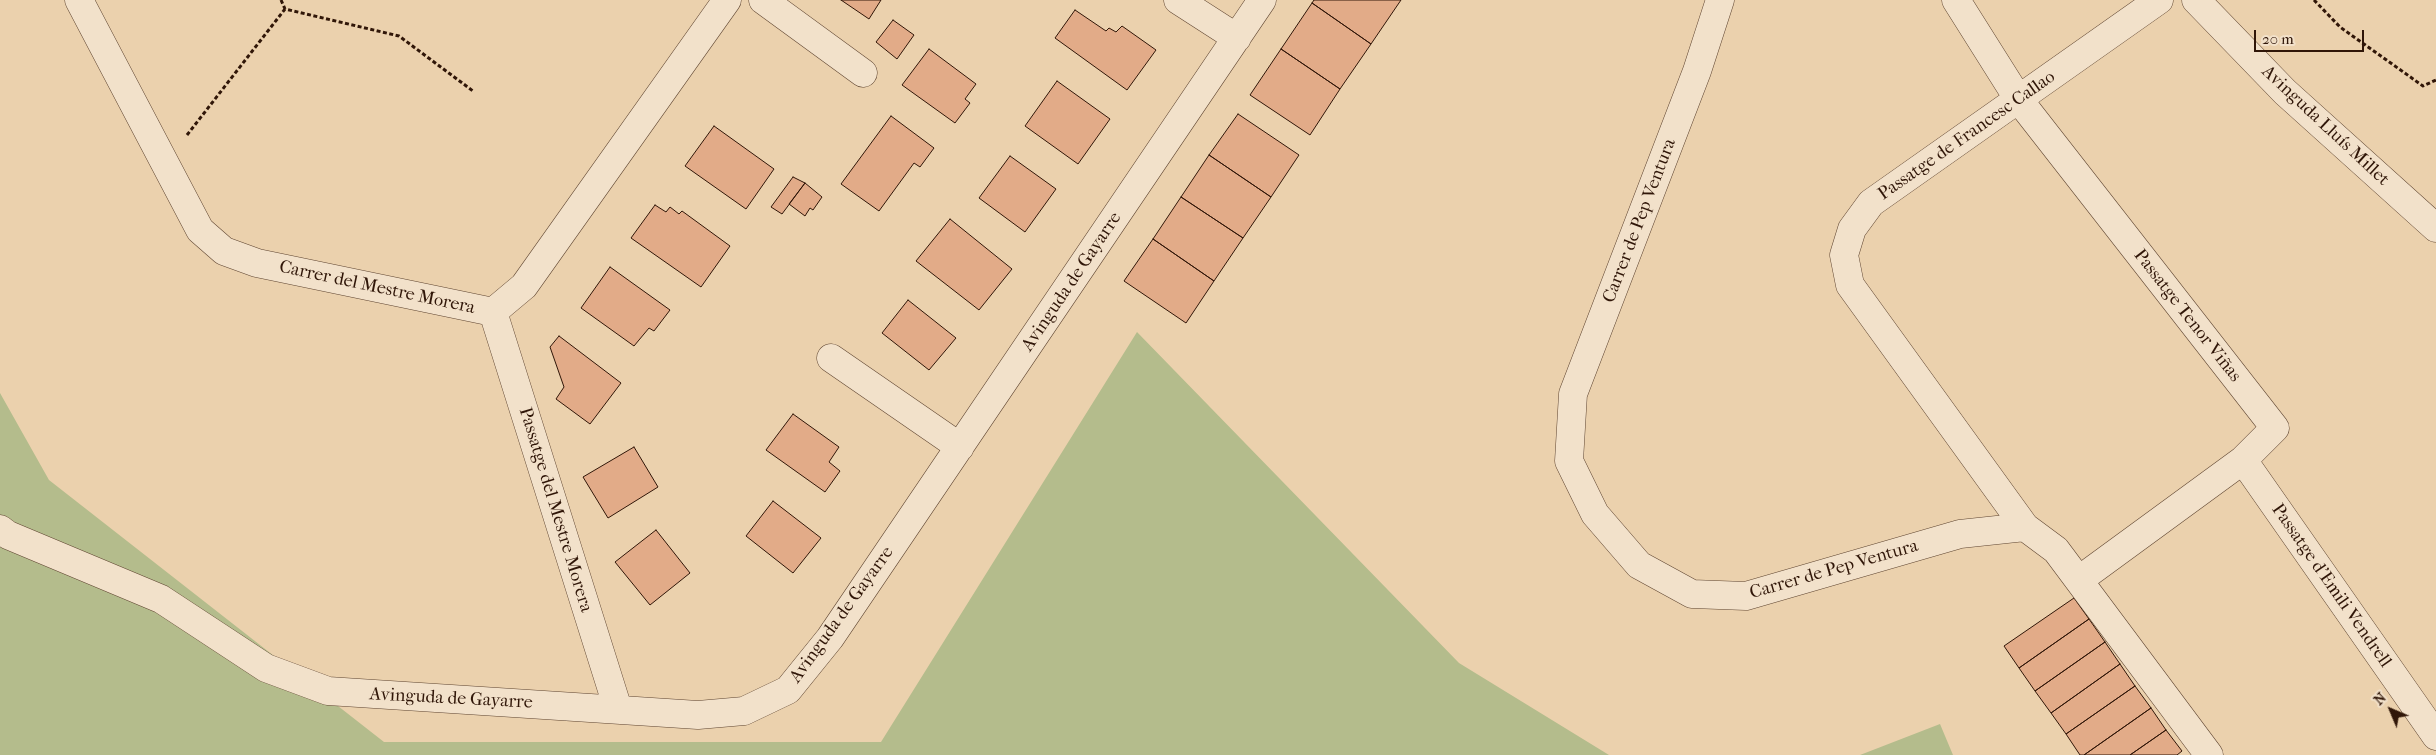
<!DOCTYPE html>
<meta charset="utf-8">
<style>
body{margin:0}
#map{position:relative;width:2436px;height:755px;overflow:hidden;background:#ebd1ad;font-family:"IM FELL French Canon",serif}
canvas{display:block}
.north{position:absolute;left:2366px;top:685px;width:50px;height:50px;-webkit-text-stroke:4px #f2e1ca;paint-order:stroke;rotate:315deg;font-size:14px;font-weight:700;line-height:20px;text-align:center;color:#301608}
.north::after{content:'';display:block;margin:auto;width:18px;height:22px;background:#301608;clip-path:polygon(50% 0,100% 100%,50% 72%,0 100%)}
.scale{position:absolute;left:2254px;top:30px;width:110px;height:22px;box-sizing:border-box;border:2px solid #301608;border-top:0;padding-left:6px;font-size:15px;line-height:18px;white-space:nowrap;color:#301608;-webkit-text-stroke:4px #f2e1ca;paint-order:stroke}
</style>
<div id="map">
<canvas width="2436" height="755"></canvas>
<div class="north">N</div>
<div class="scale">20 m</div>
</div>
<script>
const c = document.querySelector('canvas').getContext('2d');
c.lineJoin = 'round';
function fillPath(path, color) { c.fillStyle = color; c.fill(path, 'evenodd'); }
const shape = rows => new Path2D(rows.map(r => 'M' + r).join(''));
function strokePath(path, color, width, dash) { c.strokeStyle = color; c.lineWidth = width; c.lineCap = dash ? 'butt' : 'round'; c.setLineDash(dash || []); c.stroke(path); }
function label(font, color, halo, rows, align = 'center') {
  c.font = font + ' "IM FELL French Canon",serif'; c.lineWidth = 4; c.setLineDash([]); c.textBaseline = 'middle'; c.strokeStyle = halo; c.fillStyle = color; for (const [text, x, y, turn = 0] of rows) {
    c.save(); c.translate(x, y); c.rotate((+turn || 0) * Math.PI / 180); c.textAlign = isNaN(turn) ? turn : align; if (halo) c.strokeText(text, 0, 0); c.fillText(text, 0, 0); c.restore();
  }
}
const green = shape([
 [1137,332,1459,663,1609,755,0,755,0,393,49,480,384,742,881,742],
 [1940,724,1953,755,1860,755]
]);
const building = shape([
 [841,0,881,0,869,19,841,0],
 [1314,0,1401,0,1371,44,1312,3,1314,0],
 [1312,3,1371,44,1340,89,1281,49,1312,3],
 [1075,10,1106,31,1109,28,1116,32,1122,26,1156,50,1127,90,1055,38,1075,10],
 [893,20,914,35,897,59,876,42,893,20],
 [929,49,976,84,965,99,970,103,955,123,902,85,929,49],
 [1281,49,1340,89,1310,135,1250,95,1281,49],
 [1057,81,1110,119,1078,164,1025,126,1057,81],
 [1238,114,1299,155,1271,197,1209,155,1238,114],
 [891,116,934,148,920,167,914,163,879,211,841,184,891,116],
 [714,126,774,169,746,209,685,166,714,126],
 [1209,155,1271,197,1243,238,1181,197,1209,155],
 [1010,156,1056,189,1025,232,979,198,1010,156],
 [793,177,805,183,782,214,771,207,793,177],
 [805,183,822,197,813,210,810,208,805,216,789,204,805,183],
 [1181,197,1243,238,1214,281,1153,239,1181,197],
 [655,205,666,212,670,207,679,214,682,211,730,246,701,287,631,238,655,205],
 [950,219,1012,269,979,310,916,261,950,219],
 [1153,239,1214,281,1186,323,1124,281,1153,239],
 [610,267,670,310,654,331,649,328,634,346,581,308,610,267],
 [908,300,956,338,929,370,882,333,908,300],
 [559,336,621,383,590,424,556,399,564,387,550,347,559,336],
 [793,414,839,447,829,462,840,471,825,492,766,450,793,414],
 [634,447,658,487,608,518,583,477,634,447],
 [773,501,821,538,793,573,746,536,773,501],
 [656,530,690,573,650,605,615,562,656,530],
 [2074,598,2089,619,2019,668,2004,646,2074,598],
 [2089,619,2105,642,2035,691,2019,668,2089,619],
 [2105,642,2120,664,2051,713,2035,691,2105,642],
 [2120,664,2135,686,2066,734,2051,713,2120,664],
 [2135,686,2151,708,2084,755,2080,755,2066,734,2135,686],
 [2151,708,2166,730,2130,755,2084,755,2151,708],
 [2166,730,2182,751,2177,755,2130,755,2166,730]
]);
const path = shape([
 [281,0,285,9,399,36,473,91],
 [2314,0,2340,27,2423,86,2436,80],
 [187,135,285,9]
]);
const street = shape([
 [79,0,200,230,224,251,257,263,493,312],
 [763,0,863,73],
 [1178,0,1237,38],
 [1720,0,1697,71,1573,394,1569,461,1595,514,1639,565,1692,594,1746,596,1960,534,2025,527,2056,550,2209,755],
 [1956,0,2019,100,2275,428,2243,460,2079,580],
 [2196,0,2285,92,2436,228],
 [493,312,618,709],
 [493,312,524,286,727,0],
 [831,358,960,447],
 [2243,460,2436,736],
 [2025,527,1850,285,1844,255,1852,229,1871,203,2159,0],
 [0,529,8,535,161,599,266,668,328,691,698,715,744,711,788,690,830,638,1262,0]
]);
const streetNames = [
 ["Avinguda Lluís Millet",2325,126,43],
 ["Passatge de Francesc Callao",1967,136,-35],
 ["Carrer de Pep Ventura",1640,221,-69],
 ["Avinguda de Gayarre",1072,282,-56],
 ["Carrer del Mestre Morera",377,288,12],
 ["Passatge Tenor Viñas",2187,316,52],
 ["Passatge del Mestre Morera",555,510,73],
 ["Carrer de Pep Ventura",1834,570,-16],
 ["Passatge d'Emili Vendrell",2331,586,55],
 ["Avinguda de Gayarre",842,615,-54],
 ["Avinguda de Gayarre",451,699,3]
];
fillPath(green, '#b4bc8c');
fillPath(building, '#e2ab88');
strokePath(building, '#301608', 1);
strokePath(street, '#5f4531', 29);
strokePath(path, '#301608', 3, [4, 2.5]);
strokePath(street, '#f2e1ca', 28);
label('18px', '#301608', '#f2e1ca', streetNames);
</script>
